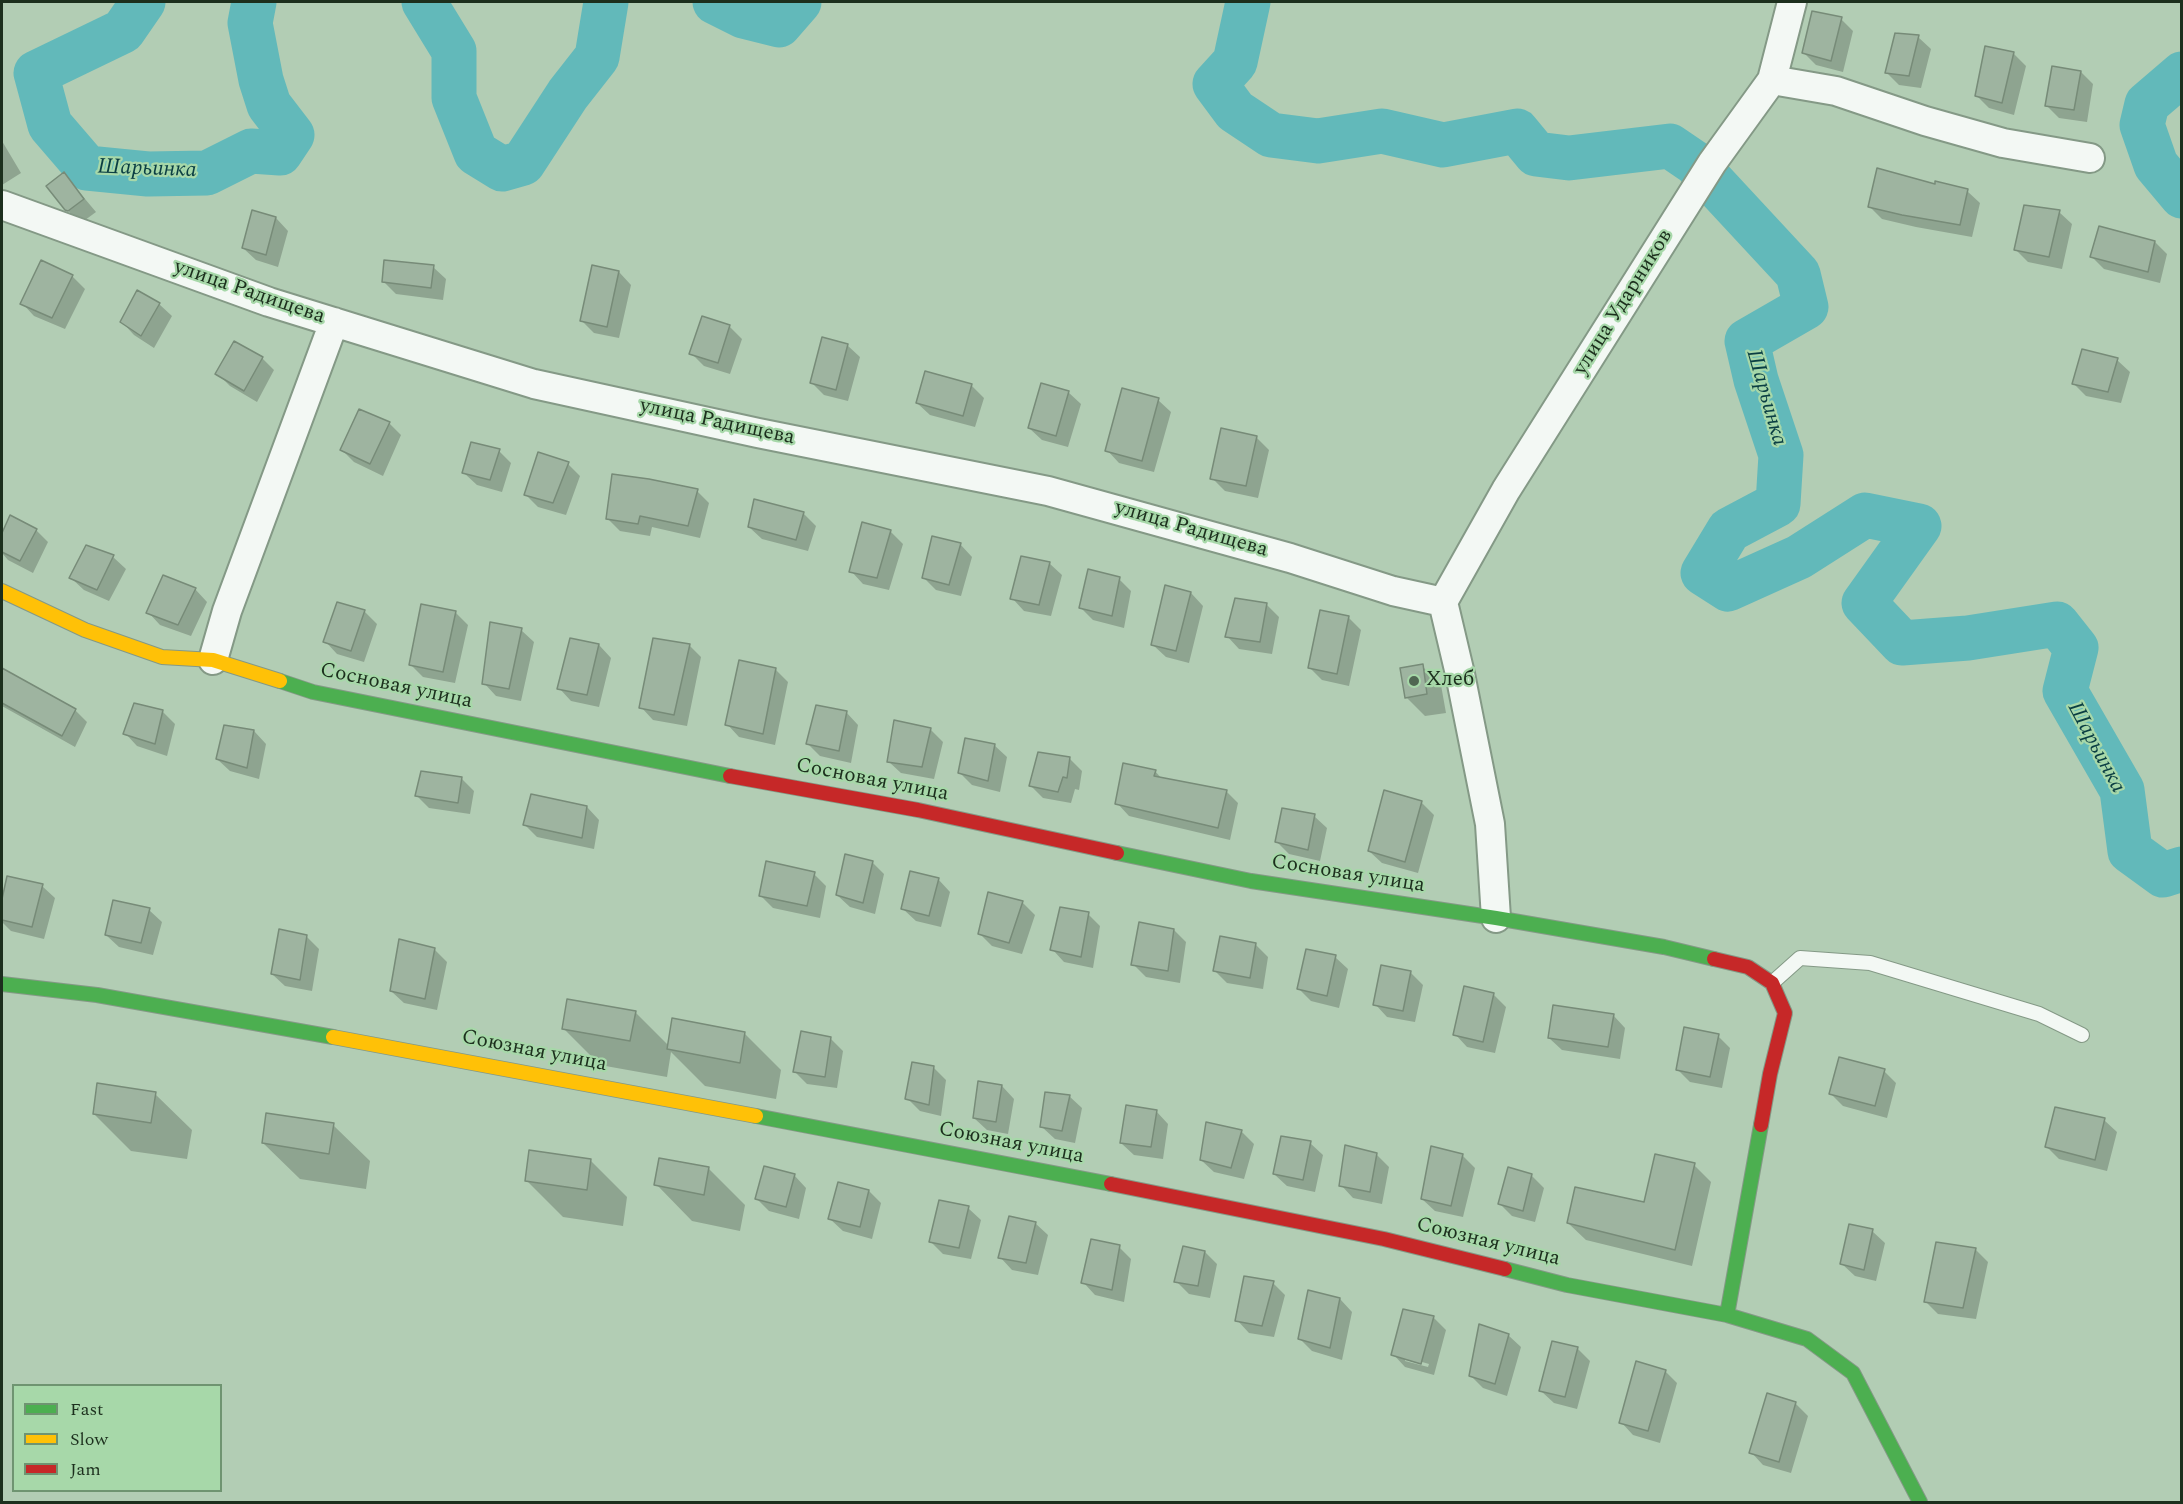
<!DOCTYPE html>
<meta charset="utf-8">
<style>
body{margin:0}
#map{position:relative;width:2183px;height:1504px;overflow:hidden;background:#b2cdb4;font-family:Spectral,serif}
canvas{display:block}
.frame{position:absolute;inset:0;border:3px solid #1c2f1d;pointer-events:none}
.legend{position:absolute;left:12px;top:1384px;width:210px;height:108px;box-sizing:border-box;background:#a7d8a9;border:2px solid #6f9471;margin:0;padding:8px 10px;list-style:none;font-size:18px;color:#1c2f1d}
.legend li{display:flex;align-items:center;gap:12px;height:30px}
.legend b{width:30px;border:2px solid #6f9471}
</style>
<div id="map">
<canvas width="2183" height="1504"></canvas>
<div class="frame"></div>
<ul class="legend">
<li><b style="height:8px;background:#4caf50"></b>Fast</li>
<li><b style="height:8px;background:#ffc107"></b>Slow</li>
<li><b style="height:8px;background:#c62828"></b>Jam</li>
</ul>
</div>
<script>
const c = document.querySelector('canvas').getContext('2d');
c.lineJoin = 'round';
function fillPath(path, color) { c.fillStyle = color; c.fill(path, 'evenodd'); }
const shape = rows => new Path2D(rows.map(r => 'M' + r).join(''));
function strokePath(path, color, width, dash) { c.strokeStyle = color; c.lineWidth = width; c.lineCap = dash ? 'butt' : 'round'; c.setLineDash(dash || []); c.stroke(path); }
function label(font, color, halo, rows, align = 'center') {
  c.font = font + ' Spectral,serif'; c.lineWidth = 4.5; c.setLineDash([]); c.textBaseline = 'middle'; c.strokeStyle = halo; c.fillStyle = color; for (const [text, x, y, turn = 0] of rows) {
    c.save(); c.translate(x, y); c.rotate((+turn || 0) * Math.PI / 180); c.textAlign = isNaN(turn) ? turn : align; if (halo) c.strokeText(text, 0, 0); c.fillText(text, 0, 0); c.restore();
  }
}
const shadow = shape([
 [1841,19,1853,31,1843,72,1816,65,1804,53],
 [1918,37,1931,49,1921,88,1899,85,1887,73],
 [2014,54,2026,66,2014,115,1989,108,1977,96],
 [2081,72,2093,84,2087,122,2059,118,2046,105],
 [2,141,21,173,2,185],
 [64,174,96,212,81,223,66,209],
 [1936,186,1967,191,1980,203,1972,237,1916,227,1882,219,1869,206],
 [2059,212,2072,224,2062,269,2028,262,2016,250],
 [276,218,288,231,278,267,256,260,243,248],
 [2155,242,2167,254,2160,283,2104,269,2092,257],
 [433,267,446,279,443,300,396,294,383,281],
 [619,272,631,285,619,338,594,333,581,320],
 [72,276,85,289,65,329,34,316,22,303],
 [159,304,172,316,154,348,134,335,122,322],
 [729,326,742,339,730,374,704,366,691,353],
 [847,345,860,357,848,401,824,395,811,382],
 [262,358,274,370,257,402,230,386,217,373],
 [2117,360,2130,372,2121,403,2086,396,2073,383],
 [971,385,984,398,975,427,930,415,917,403],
 [1068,392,1081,404,1068,447,1042,440,1029,428],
 [1158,400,1171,412,1154,472,1119,463,1107,450],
 [389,423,401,435,383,476,354,462,342,450],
 [1256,437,1269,450,1258,498,1225,491,1212,478],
 [499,451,511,463,502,492,477,485,464,473],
 [568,464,580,476,566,515,538,507,526,495],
 [697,491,709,503,700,538,652,527,650,536,620,531,607,518],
 [803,513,816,526,808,551,762,539,749,527],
 [11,517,36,530,48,542,33,573,8,560,2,553,2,536],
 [890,531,903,544,889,590,863,584,851,571],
 [960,544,972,557,961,596,936,590,923,577],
 [87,546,113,557,126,569,109,601,84,590,71,578],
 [1049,563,1062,575,1051,616,1024,611,1012,598],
 [1119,579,1131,591,1124,628,1093,620,1080,607],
 [195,589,207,602,191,636,160,625,148,612],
 [1191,593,1203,606,1189,663,1166,657,1153,645],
 [1236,600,1267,605,1279,617,1272,654,1239,649,1227,636],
 [338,603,365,612,377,624,364,662,337,654,325,641],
 [456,613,468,625,455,683,423,677,411,665],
 [1349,618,1361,630,1349,686,1322,680,1309,667],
 [521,630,534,642,521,701,496,696,484,683],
 [571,640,599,645,611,658,599,707,571,701,559,688],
 [689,645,701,657,687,726,653,720,641,707],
 [1422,666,1441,685,1446,713,1425,716,1406,697],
 [776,670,788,682,775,745,739,737,727,724],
 [7,672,75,710,87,722,75,747,2,706,2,681],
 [162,711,175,724,167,756,137,746,125,733],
 [846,712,858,725,851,763,820,756,808,744],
 [895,722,931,730,943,742,934,779,901,773,888,761],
 [254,731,266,744,259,779,230,771,217,759],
 [994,745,1007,757,1000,792,972,785,960,773],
 [1070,759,1082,771,1079,790,1075,789,1071,803,1043,798,1031,786],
 [1155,771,1162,779,1226,791,1238,803,1230,840,1129,816,1117,803],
 [462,779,474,791,470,814,429,808,417,796],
 [1421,802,1434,815,1418,873,1382,863,1369,851],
 [587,807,599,820,594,849,537,837,524,824],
 [1314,816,1327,828,1320,861,1289,854,1277,842],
 [872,862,884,874,875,914,850,907,837,895],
 [814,874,826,886,820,918,773,908,760,895],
 [8,878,42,886,55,898,44,939,11,931,2,922,2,906],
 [938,879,950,892,941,927,916,921,903,909],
 [1022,902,1035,915,1022,954,992,946,980,934],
 [149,910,162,922,153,955,119,947,106,935],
 [1088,914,1100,926,1093,968,1064,962,1052,949],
 [1174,930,1186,942,1180,983,1146,977,1133,964],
 [306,936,319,949,312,991,285,986,272,974],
 [1255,944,1268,957,1263,989,1227,983,1214,970],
 [434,949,447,962,437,1010,404,1003,391,991],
 [1335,957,1348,969,1339,1008,1311,1001,1299,989],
 [1411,973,1423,985,1415,1022,1387,1017,1375,1004],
 [1493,994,1506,1007,1495,1053,1467,1047,1455,1034],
 [635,1012,669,1046,745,1034,781,1070,776,1099,705,1086,671,1052,667,1077,600,1065,563,1028],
 [1613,1015,1625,1028,1620,1059,1562,1050,1549,1038],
 [1718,1036,1730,1048,1722,1088,1690,1082,1677,1069],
 [830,1038,843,1051,837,1088,807,1084,794,1071],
 [933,1067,946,1080,941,1116,920,1111,907,1098],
 [1884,1071,1896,1083,1887,1118,1843,1106,1831,1094],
 [1002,1086,1014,1099,1008,1134,987,1130,974,1118],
 [155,1094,192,1130,187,1159,131,1151,94,1114],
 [1069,1096,1082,1108,1075,1143,1055,1139,1042,1127],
 [1156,1111,1168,1124,1163,1159,1134,1155,1121,1143],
 [2104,1120,2117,1132,2107,1171,2059,1159,2047,1147],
 [333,1125,370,1161,366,1189,300,1179,263,1143],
 [1241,1131,1254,1144,1244,1179,1214,1172,1201,1160],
 [1310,1143,1323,1155,1315,1192,1287,1186,1274,1174],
 [1376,1154,1389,1167,1382,1204,1353,1198,1341,1185],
 [1462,1155,1475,1168,1463,1217,1435,1211,1422,1199],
 [591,1161,627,1197,623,1226,563,1217,526,1180],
 [1694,1165,1711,1182,1692,1266,1586,1240,1568,1223,1645,1204],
 [709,1169,745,1205,740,1231,692,1221,656,1184],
 [794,1175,806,1188,799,1219,769,1211,757,1199],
 [1531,1175,1544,1188,1535,1222,1512,1216,1500,1204],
 [869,1191,881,1203,872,1239,843,1231,830,1219],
 [968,1208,981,1220,971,1259,943,1254,931,1242],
 [1035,1223,1048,1235,1038,1275,1012,1270,1000,1257],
 [1872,1231,1885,1243,1876,1281,1855,1276,1842,1264],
 [1119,1247,1131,1259,1124,1302,1095,1295,1083,1282],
 [1975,1249,1988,1262,1976,1319,1938,1314,1925,1301],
 [1205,1252,1217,1264,1210,1298,1189,1294,1176,1281],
 [1273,1283,1285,1295,1274,1337,1249,1333,1237,1320],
 [1340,1299,1352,1312,1342,1360,1312,1351,1300,1339],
 [1434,1318,1446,1330,1434,1375,1405,1367,1393,1354],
 [1405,1357,1429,1364,1428,1367,1405,1361],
 [1508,1335,1521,1347,1507,1396,1483,1388,1470,1375],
 [1577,1348,1590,1361,1577,1409,1554,1403,1541,1391],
 [1665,1371,1677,1383,1660,1443,1633,1435,1621,1422],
 [1795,1403,1808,1416,1791,1473,1763,1465,1751,1452]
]);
const river = shape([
 [143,2,123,31,36,73,50,125,87,168,148,174,207,173,251,151,280,153,292,135,269,105,261,80,250,23,254,2],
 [424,2,454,51,454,98,476,153,502,169,523,163,568,94,597,57,606,2],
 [715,2,743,16,779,25,799,2],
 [1248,2,1235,62,1215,84,1235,111,1271,135,1318,141,1382,131,1443,145,1517,131,1536,154,1569,158,1670,146,1695,163,1798,274,1806,307,1747,341,1756,380,1781,455,1778,504,1729,530,1703,573,1728,589,1799,557,1865,515,1919,526,1864,603,1902,643,1968,638,2057,624,2076,648,2065,691,2122,790,2130,851,2163,875,2182,869],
 [2182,74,2147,104,2142,125,2156,165,2182,196]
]);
const building = shape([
 [1812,11,1842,17,1831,61,1802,53,1812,11],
 [1895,33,1919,35,1909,76,1885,73,1895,33],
 [1985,46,2014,52,2002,103,1975,96,1985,46],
 [2052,66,2081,71,2074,110,2045,106,2052,66],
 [1877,168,1935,184,1935,181,1968,189,1960,225,1902,215,1868,207,1877,168],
 [64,172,84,199,68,211,65,210,46,186,64,172],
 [2024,205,2060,210,2049,257,2014,250,2024,205],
 [252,210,276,217,266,255,242,248,252,210],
 [2099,226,2155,241,2148,272,2090,257,2099,226],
 [41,260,73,275,52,318,20,304,41,260],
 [384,260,434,265,431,288,382,282,384,260],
 [592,265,619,271,607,327,580,321,592,265],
 [137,290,160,303,141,336,120,322,137,290],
 [702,316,730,325,718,363,689,354,702,316],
 [822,337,848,344,836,390,810,383,822,337],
 [234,341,263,357,244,391,215,374,234,341],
 [2082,349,2118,358,2108,392,2072,384,2082,349],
 [925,371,972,384,963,416,916,403,925,371],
 [1041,383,1069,391,1056,436,1028,428,1041,383],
 [1122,388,1159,398,1142,461,1105,451,1122,388],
 [359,409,390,422,370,464,340,450,359,409],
 [1221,428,1257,436,1246,486,1210,479,1221,428],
 [471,442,500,449,490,480,462,473,471,442],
 [538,452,569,462,553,503,524,495,538,452],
 [612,474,649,479,698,489,688,526,640,516,638,524,606,519,612,474],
 [754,499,804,512,796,540,748,527,754,499],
 [10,515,37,529,20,561,2,552,2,533,10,515],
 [862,522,891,530,877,578,849,572,862,522],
 [932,536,961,543,949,585,922,578,932,536],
 [86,545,114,555,97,590,69,578,86,545],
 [1021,556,1050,562,1039,605,1010,599,1021,556],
 [1088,569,1120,577,1112,616,1079,608,1088,569],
 [163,575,196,588,178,625,146,613,163,575],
 [1165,585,1191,592,1176,651,1151,645,1165,585],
 [1235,598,1267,603,1260,642,1225,637,1235,598],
 [337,602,365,610,351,651,323,642,337,602],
 [421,604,456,611,443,672,409,665,421,604],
 [1320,610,1349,616,1337,674,1308,668,1320,610],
 [490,622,522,628,509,689,482,684,490,622],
 [570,638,599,644,587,695,557,689,570,638],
 [653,638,690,644,674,715,639,708,653,638],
 [739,660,776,668,763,734,725,725,739,660],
 [1423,664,1427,694,1405,698,1400,668,1423,664],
 [2,668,76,709,62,736,2,703,2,668],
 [134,703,163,710,155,744,123,734,134,703],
 [816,705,847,711,839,751,806,744,816,705],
 [894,720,931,728,922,767,887,762,894,720],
 [224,725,254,730,247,768,216,759,224,725],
 [965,738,995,744,988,781,958,773,965,738],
 [1038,752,1070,757,1067,778,1063,777,1058,792,1029,786,1038,752],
 [1123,763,1156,770,1154,776,1227,790,1218,828,1115,804,1123,763],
 [421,771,462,777,458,803,415,796,421,771],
 [1384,790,1422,801,1405,862,1368,851,1384,790],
 [531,794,587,806,582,838,523,825,531,794],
 [1282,808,1315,814,1308,850,1275,842,1282,808],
 [845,854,873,861,863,903,836,895,845,854],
 [766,861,815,872,807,906,759,896,766,861],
 [910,871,939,878,929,916,901,909,910,871],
 [7,876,43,884,32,927,2,920,2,899,7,876],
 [988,892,1023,901,1009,943,978,934,988,892],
 [113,900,150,908,141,943,105,935,113,900],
 [1060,907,1089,912,1081,957,1050,950,1060,907],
 [1139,922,1174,929,1168,971,1131,965,1139,922],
 [279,929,307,935,300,980,271,974,279,929],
 [1220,936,1256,943,1250,978,1213,971,1220,936],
 [399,939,435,948,425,999,390,991,399,939],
 [1306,949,1336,955,1327,996,1297,989,1306,949],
 [1381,965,1411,971,1403,1011,1373,1005,1381,965],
 [1464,986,1494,993,1483,1042,1453,1035,1464,986],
 [567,999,636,1011,630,1041,562,1029,567,999],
 [1553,1005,1614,1014,1608,1047,1548,1038,1553,1005],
 [672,1018,745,1032,740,1063,667,1049,672,1018],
 [1684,1027,1719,1034,1710,1077,1676,1070,1684,1027],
 [801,1031,831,1037,825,1077,793,1072,801,1031],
 [1839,1057,1885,1069,1875,1106,1829,1094,1839,1057],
 [912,1062,934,1066,929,1105,905,1099,912,1062],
 [978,1081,1002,1085,996,1122,973,1118,978,1081],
 [97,1083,156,1092,151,1123,93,1114,97,1083],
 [1045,1092,1070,1095,1062,1131,1040,1127,1045,1092],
 [1126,1105,1157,1110,1151,1147,1120,1143,1126,1105],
 [2055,1107,2105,1118,2095,1160,2045,1147,2055,1107],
 [266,1113,334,1123,329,1154,262,1143,266,1113],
 [1206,1122,1242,1130,1231,1168,1200,1160,1206,1122],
 [1281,1136,1311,1141,1303,1180,1273,1174,1281,1136],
 [1345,1145,1377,1153,1370,1192,1339,1186,1345,1145],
 [1431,1146,1463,1154,1451,1206,1421,1199,1431,1146],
 [529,1150,591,1159,587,1190,525,1181,529,1150],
 [1655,1154,1695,1163,1675,1250,1567,1223,1575,1187,1644,1202,1655,1154],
 [659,1158,709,1167,704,1195,654,1185,659,1158],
 [764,1166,795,1174,786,1207,755,1199,764,1166],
 [1508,1167,1532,1174,1523,1211,1498,1204,1508,1167],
 [838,1182,869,1190,860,1227,828,1219,838,1182],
 [939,1200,969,1206,959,1248,929,1242,939,1200],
 [1009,1216,1036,1222,1026,1263,998,1258,1009,1216],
 [1849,1224,1873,1229,1864,1270,1840,1264,1849,1224],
 [1091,1239,1120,1245,1112,1290,1081,1283,1091,1239],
 [1936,1242,1976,1248,1963,1308,1924,1302,1936,1242],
 [1183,1246,1205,1251,1198,1286,1174,1282,1183,1246],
 [1244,1276,1274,1281,1262,1326,1235,1321,1244,1276],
 [1308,1290,1340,1298,1330,1348,1298,1339,1308,1290],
 [1403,1309,1434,1316,1421,1364,1391,1355,1403,1309],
 [1479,1324,1509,1334,1495,1384,1469,1376,1479,1324],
 [1552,1341,1578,1347,1565,1397,1539,1391,1552,1341],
 [1636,1361,1666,1370,1648,1431,1619,1423,1636,1361],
 [1767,1393,1796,1402,1779,1462,1749,1453,1767,1393]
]);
const lane = shape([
 [1772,983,1800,958,1870,963,2039,1014,2082,1035]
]);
const street = shape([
 [1772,80,1836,91,1925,121,2003,143,2090,158],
 [2,205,269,302,534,384,758,433,1048,491,1290,558,1393,591,1443,602],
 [1443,602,1506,490,1712,163,1772,80,1792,2],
 [1443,602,1460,674,1490,824,1496,918],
 [213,660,227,611,334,322]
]);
const fast = shape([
 [280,681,313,692,730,776],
 [1117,853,1251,881,1496,918,1664,947,1714,959],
 [2,984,97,995,333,1037],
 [756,1116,1111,1184],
 [1505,1269,1567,1285,1727,1315,1807,1339,1853,1373,1920,1502],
 [1727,1315,1761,1125]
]);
const slow = shape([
 [2,591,85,630,162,657,213,660,280,681],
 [333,1037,756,1116]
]);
const jam = shape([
 [730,776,918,810,1117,853],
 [1714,959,1748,967,1772,983,1785,1013,1770,1074,1761,1125],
 [1111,1184,1384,1239,1505,1269]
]);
const markers = [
 [1414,681,6,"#506652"]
];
const streetNames = [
 ["улица Радищева",249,293,19],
 ["улица Ударников",1624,303,-58],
 ["улица Радищева",717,423,12],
 ["улица Радищева",1191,530,16],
 ["Сосновая улица",396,687,12],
 ["Сосновая улица",872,781,11],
 ["Сосновая улица",1348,875,9],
 ["Союзная улица",534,1052,11],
 ["Союзная улица",1011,1144,11],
 ["Союзная улица",1488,1243,14]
];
const poiNames = [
 ["Хлеб",1426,681]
];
const waterNames = [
 ["Шарьинка",147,170,2],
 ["Шарьинка",1765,398,74],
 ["Шарьинка",2095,748,62]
];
fillPath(shadow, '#0003');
strokePath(river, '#62b9ba', 45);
fillPath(building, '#9eb4a0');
strokePath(building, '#778b78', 1.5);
strokePath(lane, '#849986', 16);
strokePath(street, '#849986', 32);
strokePath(fast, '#849986', 16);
strokePath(slow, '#849986', 16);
strokePath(jam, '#849986', 16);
strokePath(lane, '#f3f8f4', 14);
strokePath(street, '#f3f8f4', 28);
strokePath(fast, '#4caf50', 14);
strokePath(slow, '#ffc107', 14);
strokePath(jam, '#c62828', 14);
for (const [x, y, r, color] of markers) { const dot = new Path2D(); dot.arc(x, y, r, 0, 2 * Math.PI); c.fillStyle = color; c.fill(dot); strokePath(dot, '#a7d8a9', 2); }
label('21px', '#1c2f1d', '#a7d8a9', streetNames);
label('21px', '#1c2f1d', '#a7d8a9', poiNames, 'left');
label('italic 22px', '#0a3e43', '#a7d8a9', waterNames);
</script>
